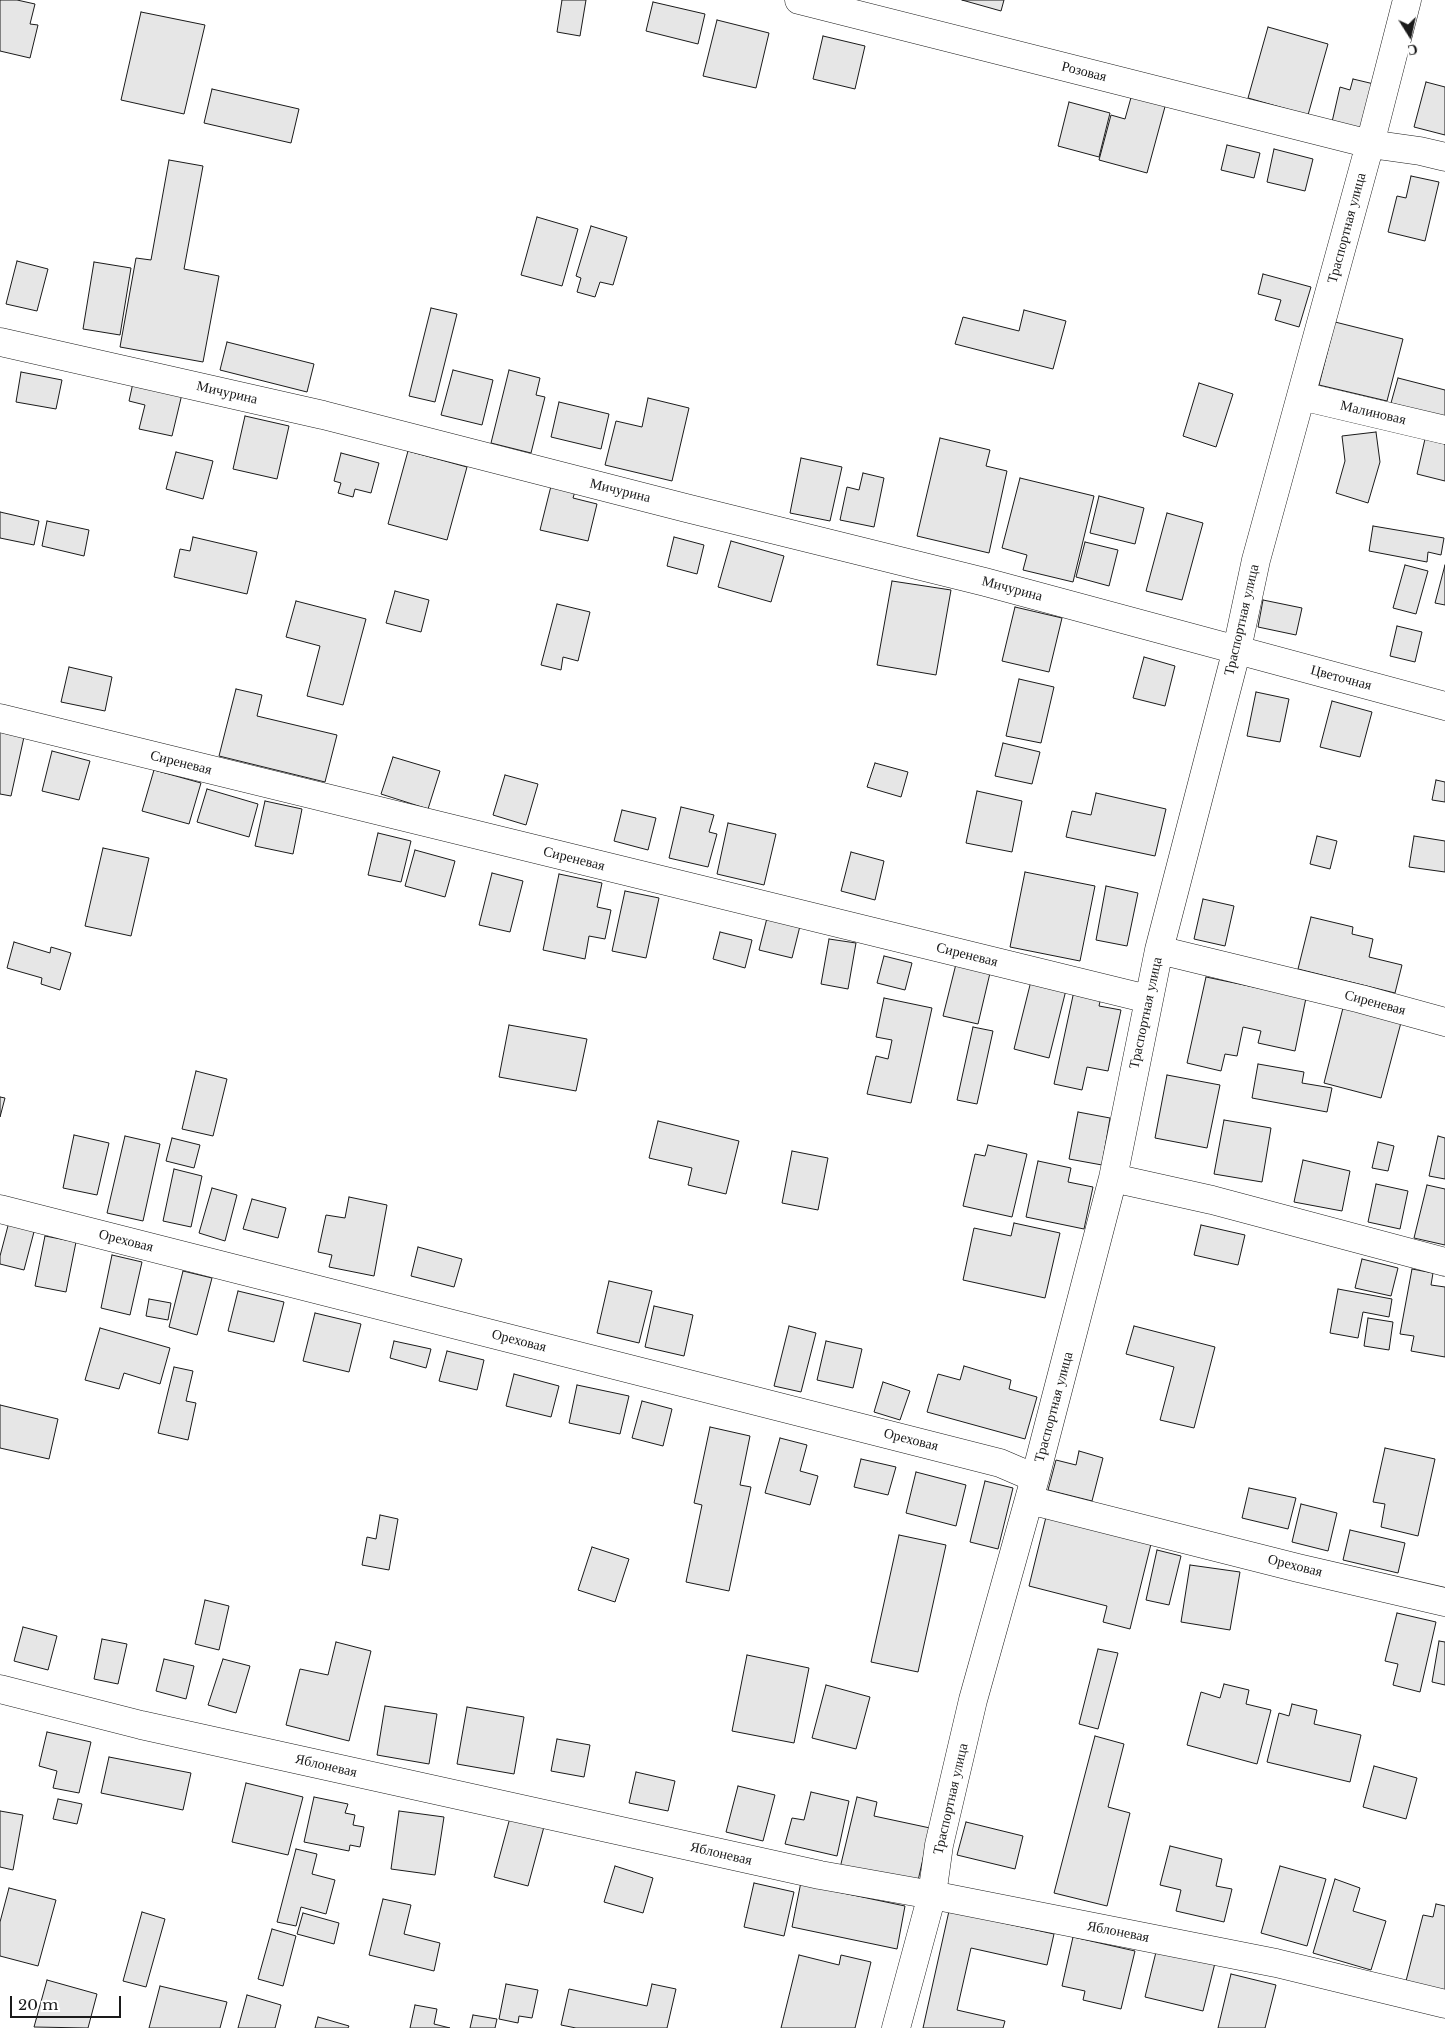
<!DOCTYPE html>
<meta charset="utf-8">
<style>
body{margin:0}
#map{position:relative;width:1445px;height:2028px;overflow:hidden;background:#fff;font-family:"Libre Baskerville",serif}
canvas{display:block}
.north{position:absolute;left:1385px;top:10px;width:50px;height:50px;-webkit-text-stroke:4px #fff;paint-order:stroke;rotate:170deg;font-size:14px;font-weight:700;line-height:20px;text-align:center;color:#1a1a1a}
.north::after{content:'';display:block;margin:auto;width:18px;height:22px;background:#1a1a1a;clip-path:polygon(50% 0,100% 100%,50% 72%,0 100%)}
.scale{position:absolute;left:10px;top:1996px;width:111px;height:22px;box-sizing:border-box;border:2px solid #1a1a1a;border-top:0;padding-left:6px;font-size:15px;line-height:18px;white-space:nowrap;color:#1a1a1a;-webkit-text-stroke:4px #fff;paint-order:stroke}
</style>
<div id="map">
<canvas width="1445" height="2028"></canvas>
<div class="north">С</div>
<div class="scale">20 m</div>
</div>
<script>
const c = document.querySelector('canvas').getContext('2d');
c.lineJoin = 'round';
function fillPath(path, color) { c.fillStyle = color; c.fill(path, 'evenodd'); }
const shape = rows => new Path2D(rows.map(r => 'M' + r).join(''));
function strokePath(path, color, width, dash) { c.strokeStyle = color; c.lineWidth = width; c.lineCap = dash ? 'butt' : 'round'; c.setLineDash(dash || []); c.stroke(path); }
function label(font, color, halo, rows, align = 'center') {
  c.font = font + ' "Libre Baskerville",serif'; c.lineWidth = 4; c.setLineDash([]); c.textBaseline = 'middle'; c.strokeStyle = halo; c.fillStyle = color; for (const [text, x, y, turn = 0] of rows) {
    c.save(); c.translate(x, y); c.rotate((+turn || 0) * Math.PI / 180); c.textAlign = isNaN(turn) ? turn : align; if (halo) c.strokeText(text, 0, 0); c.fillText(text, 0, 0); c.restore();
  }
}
const building = shape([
 [0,0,17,0,35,4,30,24,38,25,30,58,0,51,0,0],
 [562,0,586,0,580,36,557,32,562,0],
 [962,0,1004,0,1001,11,962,0],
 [653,2,705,14,698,44,646,31,653,2],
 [141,12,205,25,184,114,121,100,141,12],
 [717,20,769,33,756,88,703,76,717,20],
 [1268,27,1328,44,1308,115,1248,98,1268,27],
 [823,36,865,46,855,89,813,79,823,36],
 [1353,79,1374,84,1364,130,1332,122,1340,87,1350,90,1353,79],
 [1426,82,1445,87,1445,135,1414,127,1426,82],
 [212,89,299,109,291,143,204,123,212,89],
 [1132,94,1166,103,1147,173,1099,160,1111,115,1125,119,1132,94],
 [1069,102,1110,113,1099,157,1058,146,1069,102],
 [1227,145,1260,153,1254,178,1221,170,1227,145],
 [1274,149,1313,159,1305,191,1267,182,1274,149],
 [169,160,203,166,184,269,219,276,203,362,120,347,136,258,151,260,169,160],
 [1411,176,1439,182,1425,241,1388,232,1397,196,1406,198,1411,176],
 [537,217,578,229,562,286,521,275,537,217],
 [591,226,627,237,613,285,600,282,595,297,577,292,581,278,576,276,591,226],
 [17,261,48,269,37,311,6,304,17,261],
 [94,262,131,268,120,335,83,329,94,262],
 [1263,274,1311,287,1299,327,1275,320,1281,300,1258,294,1263,274],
 [431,308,457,314,435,402,409,396,431,308],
 [1024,310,1066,321,1053,369,955,344,963,317,1019,331,1024,310],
 [1335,322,1403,339,1387,401,1319,385,1335,322],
 [227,342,314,364,307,392,220,370,227,342],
 [453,370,493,380,482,425,441,415,453,370],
 [509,370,540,378,536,395,545,397,531,453,491,443,509,370],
 [21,372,62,380,56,409,16,402,21,372],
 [1398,378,1445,390,1445,417,1391,403,1398,378],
 [133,383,182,394,172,436,139,429,145,405,129,401,133,383],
 [1199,383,1233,394,1216,447,1183,436,1199,383],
 [648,398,689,408,672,481,605,465,616,421,642,427,648,398],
 [559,402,609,414,601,449,551,437,559,402],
 [245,416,289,426,277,479,233,469,245,416],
 [1376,432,1380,462,1368,503,1336,493,1345,461,1342,436,1376,432],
 [940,438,990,450,986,466,1007,471,989,553,917,536,940,438],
 [1425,439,1445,444,1445,481,1417,474,1425,439],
 [408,451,467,467,447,540,388,524,408,451],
 [176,452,213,461,203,499,166,489,176,452],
 [341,453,379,463,371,493,355,489,353,497,338,493,341,483,334,481,341,453],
 [801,458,842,467,830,521,790,513,801,458],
 [863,473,884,478,874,527,840,520,847,487,859,490,863,473],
 [1020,478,1094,496,1073,582,1023,570,1027,555,1002,548,1020,478],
 [552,482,576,488,573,498,597,504,588,541,540,530,552,482],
 [1099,496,1144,508,1135,544,1090,533,1099,496],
 [0,512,39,521,34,545,0,538,0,512],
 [1167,513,1203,523,1182,600,1146,591,1167,513],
 [47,521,89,530,84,556,42,546,47,521],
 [1373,526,1444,538,1441,555,1428,552,1427,562,1369,551,1373,526],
 [193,537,257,552,247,594,174,577,180,549,190,551,193,537],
 [674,537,704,545,697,574,667,566,674,537],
 [731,541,784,556,771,602,718,587,731,541],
 [1085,542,1118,550,1109,586,1076,577,1085,542],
 [1405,565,1428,571,1416,614,1393,608,1405,565],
 [1445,565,1445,605,1435,603,1445,565],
 [892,581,951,590,936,675,877,665,892,581],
 [395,591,429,600,421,632,386,623,395,591],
 [1263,600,1302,608,1296,635,1258,627,1263,600],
 [296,601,366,619,343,705,307,696,320,646,286,637,296,601],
 [557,604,590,612,578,661,563,657,561,670,541,665,557,604],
 [1015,607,1062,618,1049,672,1002,661,1015,607],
 [1397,626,1422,632,1415,662,1390,656,1397,626],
 [1144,657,1175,666,1165,706,1133,698,1144,657],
 [69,667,112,677,105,711,61,702,69,667],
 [1019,679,1054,687,1041,743,1006,736,1019,679],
 [236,689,262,695,257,716,337,735,325,782,219,756,236,689],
 [1256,692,1289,699,1280,742,1247,736,1256,692],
 [1332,701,1372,712,1360,757,1320,747,1332,701],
 [0,732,24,737,11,796,0,794,0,732],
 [1003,743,1040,752,1032,784,995,776,1003,743],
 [52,751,90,761,79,800,42,791,52,751],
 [393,757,440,771,428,809,381,794,393,757],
 [875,763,908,772,901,797,867,787,875,763],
 [154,770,201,783,189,824,142,811,154,770],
 [505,775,538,784,526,825,493,815,505,775],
 [1436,780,1445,782,1445,802,1432,800,1436,780],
 [207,789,258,804,249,837,197,822,207,789],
 [977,791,1022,801,1012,852,966,843,977,791],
 [1096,793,1166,809,1155,856,1066,837,1072,811,1091,815,1096,793],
 [265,801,302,809,293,854,255,846,265,801],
 [681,807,714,815,709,832,717,834,708,867,669,858,681,807],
 [622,810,656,818,648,850,614,841,622,810],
 [728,823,776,834,764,885,717,874,728,823],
 [378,833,411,841,401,882,368,875,378,833],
 [1317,836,1337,841,1330,869,1310,864,1317,836],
 [1414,836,1445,841,1445,872,1409,867,1414,836],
 [103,848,149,858,131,936,85,926,103,848],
 [415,850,455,861,445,897,405,886,415,850],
 [851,852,884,861,875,900,841,891,851,852],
 [1025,872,1095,886,1080,961,1010,947,1025,872],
 [492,873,523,881,510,932,479,925,492,873],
 [559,874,602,883,597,907,611,910,605,939,589,936,585,959,543,950,559,874],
 [1106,886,1138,893,1127,946,1096,940,1106,886],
 [625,891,659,898,646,958,612,951,625,891],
 [1203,899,1234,906,1225,946,1194,939,1203,899],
 [1311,917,1353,927,1352,934,1373,939,1369,957,1402,965,1395,993,1298,969,1311,917],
 [767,918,800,926,792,958,759,950,767,918],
 [720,932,752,940,745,968,713,959,720,932],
 [829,939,856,943,848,989,821,984,829,939],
 [14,942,50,953,51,947,71,953,60,990,41,984,42,978,7,968,14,942],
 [884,956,912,963,905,990,877,983,884,956],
 [956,964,990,973,978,1024,943,1016,956,964],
 [1032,977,1067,986,1049,1058,1014,1049,1032,977],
 [1206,977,1306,998,1295,1051,1258,1043,1261,1031,1243,1027,1237,1056,1225,1054,1221,1071,1187,1063,1206,977],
 [1074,991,1101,997,1099,1006,1121,1010,1108,1071,1087,1067,1082,1090,1054,1084,1074,991],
 [884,998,932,1008,911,1103,867,1094,876,1056,888,1059,892,1040,876,1037,884,998],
 [1345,1000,1403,1015,1381,1098,1324,1083,1345,1000],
 [509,1025,587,1039,576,1091,499,1077,509,1025],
 [973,1027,993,1031,977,1104,957,1100,973,1027],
 [1258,1064,1304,1072,1302,1083,1332,1088,1327,1112,1252,1098,1258,1064],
 [196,1071,227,1079,213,1136,182,1129,196,1071],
 [1167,1075,1220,1085,1207,1148,1155,1138,1167,1075],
 [0,1097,5,1098,0,1117,0,1097],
 [1078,1112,1110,1118,1102,1165,1069,1159,1078,1112],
 [1224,1120,1271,1128,1262,1182,1214,1174,1224,1120],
 [658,1121,739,1141,726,1194,688,1185,692,1168,649,1158,658,1121],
 [74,1135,109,1143,97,1195,63,1188,74,1135],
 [125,1136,160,1144,143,1221,107,1213,125,1136],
 [1438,1136,1445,1138,1445,1179,1429,1176,1438,1136],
 [172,1138,200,1145,194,1168,166,1161,172,1138],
 [1378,1142,1394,1146,1388,1171,1372,1168,1378,1142],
 [988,1145,1027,1154,1012,1217,963,1206,975,1154,985,1156,988,1145],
 [792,1151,828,1158,818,1210,782,1203,792,1151],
 [1303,1160,1350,1171,1342,1211,1294,1202,1303,1160],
 [1038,1161,1071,1168,1068,1182,1093,1187,1084,1229,1026,1217,1038,1161],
 [174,1169,202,1176,191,1227,163,1221,174,1169],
 [1376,1184,1408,1191,1400,1229,1368,1222,1376,1184],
 [1427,1185,1445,1189,1445,1245,1414,1238,1427,1185],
 [212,1188,237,1195,225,1241,199,1233,212,1188],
 [349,1197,387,1205,374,1276,329,1267,332,1255,318,1252,326,1215,345,1218,349,1197],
 [252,1199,286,1208,278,1238,243,1229,252,1199],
 [9,1222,35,1228,24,1270,0,1264,0,1256,9,1222],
 [1014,1223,1060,1233,1045,1298,963,1280,974,1228,1011,1236,1014,1223],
 [1201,1225,1245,1235,1238,1265,1194,1255,1201,1225],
 [45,1236,76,1242,66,1292,35,1286,45,1236],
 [418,1247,462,1259,454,1287,411,1276,418,1247],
 [112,1255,142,1262,130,1315,101,1308,112,1255],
 [1362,1259,1398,1268,1391,1296,1355,1288,1362,1259],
 [1412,1269,1433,1273,1431,1285,1445,1287,1445,1357,1411,1351,1414,1336,1400,1334,1412,1269],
 [183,1271,212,1278,197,1335,169,1327,183,1271],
 [609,1281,652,1291,639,1343,597,1333,609,1281],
 [1338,1289,1392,1299,1389,1317,1363,1312,1358,1338,1330,1333,1338,1289],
 [238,1291,284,1302,274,1342,228,1331,238,1291],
 [149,1299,171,1303,168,1320,146,1316,149,1299],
 [654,1306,693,1315,684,1356,645,1347,654,1306],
 [315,1313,361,1324,349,1372,303,1361,315,1313],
 [1368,1318,1393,1322,1389,1350,1364,1346,1368,1318],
 [789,1326,816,1333,801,1392,774,1386,789,1326],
 [1134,1326,1215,1347,1194,1428,1160,1420,1174,1367,1126,1354,1134,1326],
 [100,1328,170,1348,160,1384,124,1373,119,1389,85,1380,100,1328],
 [394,1341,431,1349,426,1368,390,1358,394,1341],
 [826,1341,862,1349,853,1388,817,1380,826,1341],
 [447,1351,484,1360,477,1390,439,1381,447,1351],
 [964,1366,1011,1380,1009,1389,1037,1397,1025,1439,927,1412,938,1374,960,1380,964,1366],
 [174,1367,193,1371,186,1401,196,1403,188,1440,158,1433,174,1367],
 [514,1374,559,1386,551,1417,506,1406,514,1374],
 [883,1382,910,1391,900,1420,874,1412,883,1382],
 [577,1385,629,1396,620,1434,569,1423,577,1385],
 [642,1401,672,1409,663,1446,632,1438,642,1401],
 [0,1405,58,1419,49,1459,0,1448,0,1405],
 [710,1427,750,1436,740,1485,751,1487,729,1591,686,1582,702,1505,694,1503,710,1427],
 [780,1438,807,1445,800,1471,818,1476,810,1505,765,1493,780,1438],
 [1385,1448,1435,1459,1418,1536,1381,1527,1385,1504,1373,1502,1385,1448],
 [1079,1451,1103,1458,1092,1501,1048,1490,1056,1460,1076,1465,1079,1451],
 [861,1459,896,1467,888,1495,854,1487,861,1459],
 [916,1472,966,1485,956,1526,906,1513,916,1472],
 [985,1481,1013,1488,998,1549,970,1542,985,1481],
 [1249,1488,1296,1498,1288,1529,1242,1518,1249,1488],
 [1301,1504,1337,1513,1328,1551,1292,1542,1301,1504],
 [380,1515,398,1519,389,1570,362,1565,367,1537,376,1539,380,1515],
 [1046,1517,1151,1544,1130,1629,1103,1622,1107,1606,1029,1586,1046,1517],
 [1350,1530,1405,1543,1398,1573,1343,1560,1350,1530],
 [899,1535,946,1545,918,1672,871,1662,899,1535],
 [592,1547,629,1559,615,1602,578,1590,592,1547],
 [1157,1550,1181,1556,1169,1605,1146,1600,1157,1550],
 [1190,1565,1240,1572,1230,1630,1181,1622,1190,1565],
 [205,1600,229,1606,219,1650,195,1644,205,1600],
 [1397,1613,1436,1622,1420,1692,1393,1685,1398,1664,1385,1661,1397,1613],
 [23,1627,57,1636,48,1670,14,1661,23,1627],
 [102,1639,127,1644,118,1684,94,1679,102,1639],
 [1439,1641,1445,1642,1445,1685,1432,1682,1439,1641],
 [336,1642,371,1651,349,1741,286,1725,300,1669,328,1675,336,1642],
 [1098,1649,1118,1653,1098,1729,1079,1724,1098,1649],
 [747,1655,809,1668,794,1743,732,1731,747,1655],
 [164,1659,194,1666,186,1699,156,1691,164,1659],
 [223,1659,250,1666,236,1713,208,1705,223,1659],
 [1224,1684,1249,1690,1246,1704,1271,1710,1257,1764,1187,1745,1201,1692,1220,1698,1224,1684],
 [826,1685,870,1697,856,1749,812,1738,826,1685],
 [1292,1704,1317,1710,1314,1724,1361,1735,1350,1782,1267,1762,1279,1713,1289,1716,1292,1704],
 [385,1706,437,1714,429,1764,377,1755,385,1706],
 [467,1707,524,1717,514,1774,457,1764,467,1707],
 [47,1732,91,1742,79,1793,53,1788,57,1771,39,1766,47,1732],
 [1095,1736,1124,1744,1108,1807,1130,1813,1107,1906,1054,1893,1095,1736],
 [557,1739,590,1745,584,1777,551,1771,557,1739],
 [109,1757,191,1773,183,1810,101,1793,109,1757],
 [1374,1766,1417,1778,1406,1819,1363,1807,1374,1766],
 [636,1772,675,1781,668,1811,629,1803,636,1772],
 [246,1783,303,1797,288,1855,232,1842,246,1783],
 [738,1786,775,1795,763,1841,726,1832,738,1786],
 [811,1792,849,1801,837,1856,785,1844,792,1818,804,1820,811,1792],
 [314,1797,348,1804,345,1813,355,1815,353,1825,364,1827,360,1847,350,1845,349,1851,304,1842,314,1797],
 [857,1797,877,1802,874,1816,930,1828,917,1885,840,1868,857,1797],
 [58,1799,82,1804,77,1824,53,1819,58,1799],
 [0,1811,23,1815,13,1870,0,1867,0,1811],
 [399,1811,444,1817,435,1875,391,1869,399,1811],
 [511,1814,545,1823,528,1886,494,1877,511,1814],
 [966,1822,1023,1836,1015,1869,957,1855,966,1822],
 [1170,1846,1222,1859,1216,1886,1232,1889,1224,1922,1176,1911,1181,1890,1160,1885,1170,1846],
 [296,1849,317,1854,312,1874,335,1880,326,1914,301,1907,296,1926,277,1922,296,1849],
 [615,1866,653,1878,643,1913,604,1902,615,1866],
 [1280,1866,1326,1879,1307,1946,1261,1933,1280,1866],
 [802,1877,824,1889,905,1906,897,1949,792,1927,802,1877],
 [1335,1879,1360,1888,1353,1911,1386,1921,1371,1970,1313,1953,1335,1879],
 [754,1883,794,1892,784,1936,744,1927,754,1883],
 [9,1888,56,1900,38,1966,0,1956,0,1922,9,1888],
 [383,1899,411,1905,404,1934,440,1943,434,1971,369,1955,383,1899],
 [1436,1904,1445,1906,1445,1991,1406,1981,1423,1915,1433,1917,1436,1904],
 [949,1911,1054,1934,1047,1965,971,1948,957,2010,1005,2021,1003,2028,923,2028,949,1911],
 [142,1912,165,1919,146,1987,123,1981,142,1912],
 [303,1913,339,1923,334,1944,297,1934,303,1913],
 [272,1929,296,1936,283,1986,258,1979,272,1929],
 [1073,1937,1135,1951,1121,2009,1083,2000,1085,1991,1062,1986,1073,1937],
 [1157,1948,1215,1963,1203,2011,1145,1997,1157,1948],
 [799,1955,839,1965,841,1955,871,1962,855,2028,781,2028,799,1955],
 [1231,1974,1276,1985,1265,2028,1218,2028,1231,1974],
 [47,1980,97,1994,88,2028,34,2027,47,1980],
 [506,1984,538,1990,532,2018,519,2016,518,2023,499,2019,506,1984],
 [652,1984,676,1989,667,2028,576,2028,561,2025,569,1989,647,2006,652,1984],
 [160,1986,227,2002,220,2028,149,2028,160,1986],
 [247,1995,281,2005,275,2028,238,2028,247,1995],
 [415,2005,437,2009,434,2024,450,2028,410,2028,415,2005],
 [473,2015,497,2019,495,2028,470,2028,473,2015],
 [318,2017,349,2026,348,2028,315,2028,318,2017]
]);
const minor = shape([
 [799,0,1370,144,1420,151,1445,157],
 [0,342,323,415,686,508,985,582,1445,706],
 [1301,396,1445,430],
 [0,718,1148,999],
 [1159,950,1361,999,1445,1022],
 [1113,1178,1212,1200,1445,1262],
 [0,1209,1000,1463,1035,1478],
 [1029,1500,1298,1568,1445,1602],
 [0,1689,141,1725,820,1875,932,1895,1276,1963,1445,2004],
 [896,2028,932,1895,939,1845,973,1700,1035,1478,1113,1178,1159,950,1237,649,1256,560,1370,144,1407,0]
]);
const streetNames = [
 ["Розовая",1084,72,14],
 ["Траспортная улица",1347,228,-75],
 ["Мичурина",227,393,13],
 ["Малиновая",1373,413,13],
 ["Мичурина",620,491,14],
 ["Мичурина",1012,589,15],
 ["Траспортная улица",1242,620,-77],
 ["Цветочная",1341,678,15],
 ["Сиреневая",181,763,14],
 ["Сиреневая",574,859,14],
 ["Сиреневая",967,955,14],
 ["Сиреневая",1375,1003,15],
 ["Траспортная улица",1146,1013,-78],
 ["Ореховая",126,1241,14],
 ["Ореховая",519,1341,14],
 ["Траспортная улица",1054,1407,-75],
 ["Ореховая",911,1440,14],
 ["Ореховая",1295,1566,14],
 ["Яблоневая",326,1766,13],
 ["Траспортная улица",951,1799,-77],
 ["Яблоневая",721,1854,13],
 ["Яблоневая",1118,1932,11]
];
fillPath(building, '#e6e6e6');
strokePath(building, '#1a1a1a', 1);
strokePath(minor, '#1a1a1a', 29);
strokePath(minor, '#fff', 28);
label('14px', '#1a1a1a', '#fff', streetNames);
</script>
